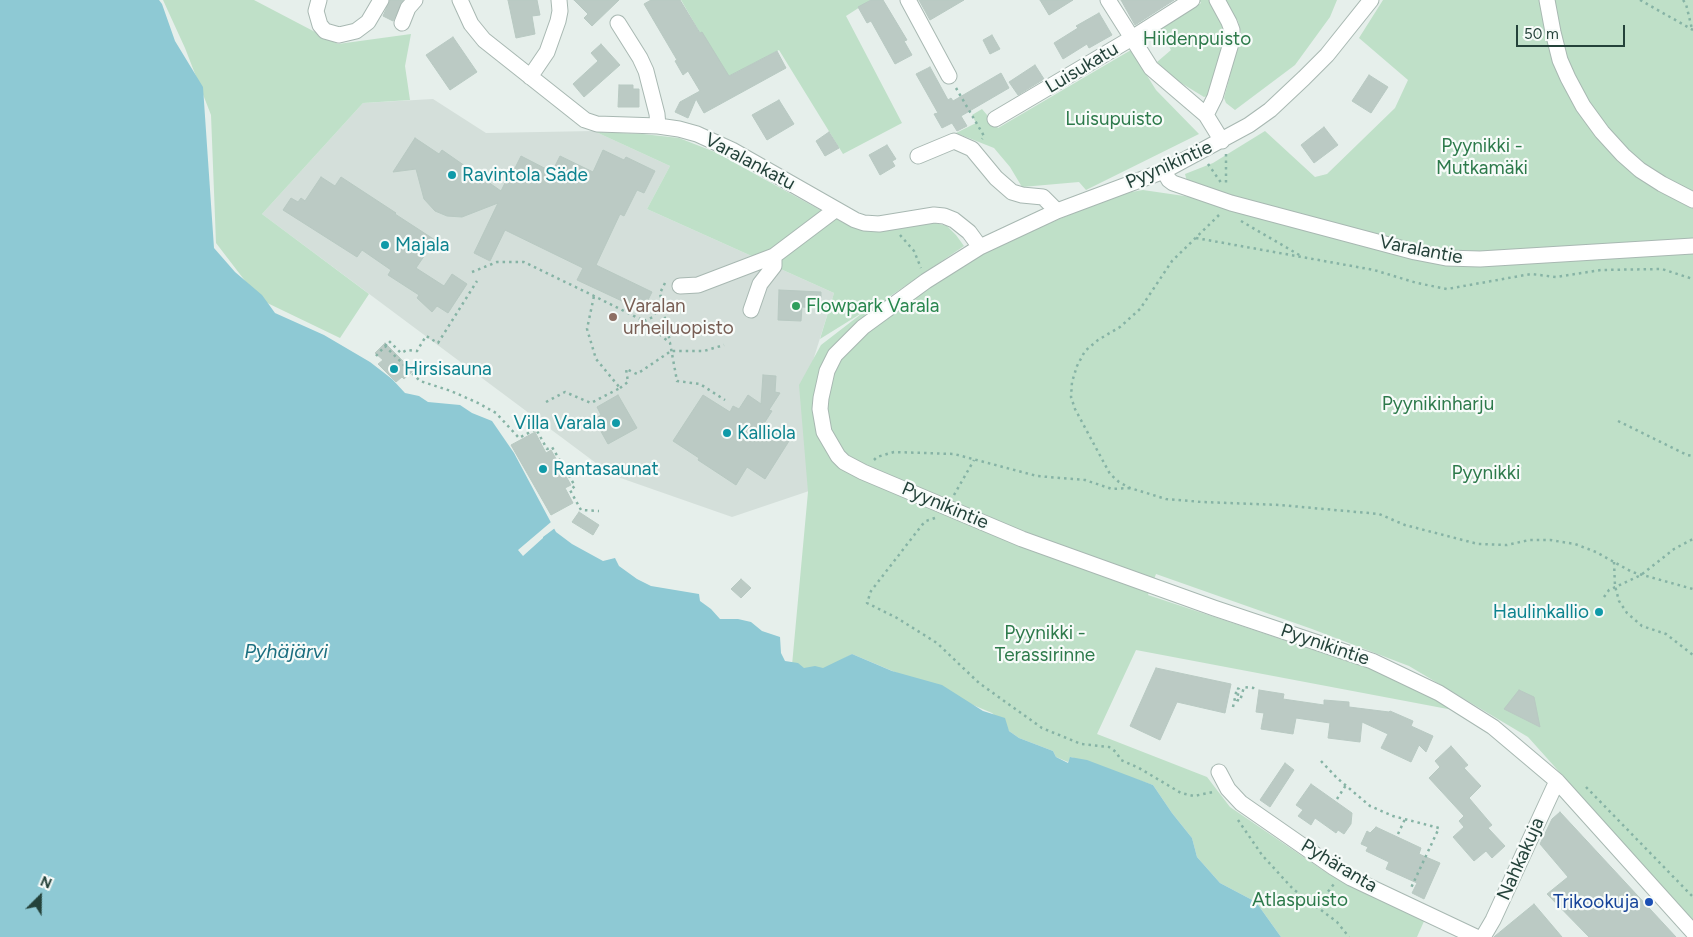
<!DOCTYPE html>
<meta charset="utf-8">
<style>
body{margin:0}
#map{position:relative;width:1693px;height:937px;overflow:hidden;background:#e6efeb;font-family:Figtree,sans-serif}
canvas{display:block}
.north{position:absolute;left:15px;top:872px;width:50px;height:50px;-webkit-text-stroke:4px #f7fbf9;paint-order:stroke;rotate:23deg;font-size:14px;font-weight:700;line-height:20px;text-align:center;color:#24423a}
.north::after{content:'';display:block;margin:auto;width:18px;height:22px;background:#24423a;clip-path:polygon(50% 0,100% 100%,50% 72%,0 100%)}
.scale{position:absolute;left:1516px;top:25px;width:109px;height:22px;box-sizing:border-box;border:2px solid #24423a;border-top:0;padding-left:6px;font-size:15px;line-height:18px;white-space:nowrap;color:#24423a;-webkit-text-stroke:4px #f7fbf9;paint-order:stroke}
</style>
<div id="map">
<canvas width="1693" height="937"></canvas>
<div class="north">N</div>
<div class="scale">50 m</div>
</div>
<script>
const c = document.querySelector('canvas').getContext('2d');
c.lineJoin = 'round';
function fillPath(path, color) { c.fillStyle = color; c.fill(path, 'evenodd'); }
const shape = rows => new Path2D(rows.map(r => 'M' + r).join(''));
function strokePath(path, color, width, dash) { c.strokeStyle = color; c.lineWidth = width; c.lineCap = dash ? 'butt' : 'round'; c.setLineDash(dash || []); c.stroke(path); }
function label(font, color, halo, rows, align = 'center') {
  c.font = font + ' Figtree,sans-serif'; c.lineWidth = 4.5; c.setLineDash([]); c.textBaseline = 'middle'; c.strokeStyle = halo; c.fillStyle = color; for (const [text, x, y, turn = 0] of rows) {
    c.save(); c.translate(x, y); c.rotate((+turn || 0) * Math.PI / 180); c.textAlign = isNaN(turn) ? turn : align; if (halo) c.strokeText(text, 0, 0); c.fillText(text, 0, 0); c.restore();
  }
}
const built = shape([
 [433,99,486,133,594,131,670,166,647,209,834,293,803,393,809,491,732,517,612,475,262,214,363,103]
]);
const green = shape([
 [163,0,254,0,338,44,411,34,405,66,410,100,363,103,262,214,369,294,340,338,259,299,216,243,211,115,185,48],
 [681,0,871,0,846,16,902,123,843,154,779,50,724,79,721,69],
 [1199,0,1211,0,1226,32,1211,95,1204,97,1173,78,1157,62,1171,50,1159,28,1201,3],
 [1222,0,1337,0,1330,17,1295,65,1235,110,1226,103,1224,98,1241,34,1238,21],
 [1383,0,1693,0,1693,921,1528,737,1409,666,1312,629,1156,574,1148,595,1368,668,1409,685,1453,710,1136,650,1097,734,1207,777,1230,807,1327,873,1425,919,1417,937,1281,937,1256,902,1220,883,1197,857,1192,838,1172,813,1153,785,1071,757,1068,762,1056,757,1053,751,1019,738,1009,731,992,713,852,654,818,673,792,665,808,492,799,385,821,345,865,311,820,339,834,293,647,209,670,166,596,132,643,134,679,138,715,152,842,222,862,230,884,231,932,222,947,226,956,235,964,246,886,299,955,272,983,254,1011,239,1120,194,1143,190,1191,197,1185,174,1213,163,1265,131,1315,177,1327,174,1395,108,1408,80,1359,38],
 [1131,50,1156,90,1199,134,1086,190,1079,182,1022,187,1010,167,994,148,956,133,976,123,972,115,982,109,998,128]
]);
const water = shape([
 [0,0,159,0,162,4,175,41,203,87,214,248,235,272,262,295,275,313,324,335,370,362,392,379,405,393,419,396,428,402,460,405,472,413,492,421,514,453,556,532,572,544,603,561,615,558,619,566,637,579,651,586,699,594,700,601,711,609,720,619,738,619,751,622,762,631,780,637,781,653,785,661,798,663,804,668,815,666,823,668,852,654,892,671,942,685,983,711,1005,718,1009,731,1019,738,1053,751,1056,757,1068,763,1070,757,1087,760,1153,785,1172,813,1192,838,1197,857,1220,883,1256,902,1281,937,0,937]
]);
const pier = shape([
 [551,522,555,528,543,537,543,538,523,556,518,550]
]);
const building = shape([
 [390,0,403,0,393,21,383,16,390,0],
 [508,0,537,0,540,15,532,16,535,34,516,38,508,0],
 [574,0,619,0,592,26,584,18,588,14,574,0],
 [651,0,680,0,700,33,702,32,729,76,777,51,786,68,704,113,696,99,688,118,675,112,680,102,700,91,688,71,683,75,675,61,677,60,644,4,651,0],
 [871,0,883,0,907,40,904,41,912,55,895,64,871,21,867,23,858,7,871,0],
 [919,0,964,0,930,20,919,0],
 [1040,0,1073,0,1049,15,1040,0],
 [1121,0,1174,0,1135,25,1121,0],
 [1099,13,1112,35,1089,48,1087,44,1063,59,1054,43,1078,28,1076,26,1099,13],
 [992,35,1000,49,990,54,983,40,992,35],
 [453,37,477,72,450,90,426,55,453,37],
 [601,44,620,65,584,97,573,84,598,61,591,53,601,44],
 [1035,65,1044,79,1018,95,1009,82,1035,65],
 [930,67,948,100,951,98,953,101,1001,73,1009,88,961,116,967,126,957,131,952,123,942,128,934,114,938,113,916,74,930,67],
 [1369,75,1388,87,1371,113,1352,101,1369,75],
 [619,85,633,85,633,89,639,89,639,107,618,107,619,85],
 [779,100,794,124,767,140,752,115,779,100],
 [1324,127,1338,145,1314,163,1301,145,1324,127],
 [829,132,839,148,825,156,816,141,829,132],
 [415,138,439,154,442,150,501,191,505,183,507,184,521,156,552,172,560,156,593,172,603,150,624,160,626,157,655,171,644,193,637,190,624,216,620,214,596,265,652,292,643,310,622,300,622,301,577,280,583,268,505,230,490,261,474,253,498,203,462,217,447,216,435,211,424,199,416,169,393,172,415,138],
 [887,145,896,159,892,161,895,166,880,175,869,155,887,145],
 [321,177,335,186,341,177,396,213,395,214,435,240,416,268,444,286,452,274,467,284,448,313,437,306,432,312,417,298,419,295,388,275,391,270,362,250,357,257,283,210,291,198,298,202,301,198,305,201,321,177],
 [779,290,821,292,821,308,802,307,801,321,778,320,779,290],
 [385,343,413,371,404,379,402,377,396,382,378,364,383,360,375,353,385,343],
 [763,375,776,376,775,392,780,393,769,410,772,411,763,425,789,441,765,479,747,467,736,485,698,460,699,458,673,441,703,395,730,412,733,406,739,409,748,395,761,404,763,375],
 [618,395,637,428,608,444,594,419,601,415,597,407,618,395],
 [535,432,546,453,551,450,571,485,565,488,573,503,551,515,511,445,535,432],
 [579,512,599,525,593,535,572,522,579,512],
 [741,579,751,588,741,598,731,589,741,579],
 [1156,668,1231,684,1225,713,1177,702,1160,740,1130,726,1156,668],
 [1259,690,1284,694,1283,699,1324,705,1324,700,1349,702,1349,707,1389,712,1390,711,1413,721,1411,726,1433,736,1426,752,1419,745,1411,762,1381,748,1388,734,1362,722,1360,742,1328,738,1330,723,1296,718,1293,734,1261,729,1264,713,1256,712,1259,690],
 [1519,690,1534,697,1540,727,1504,709,1519,690],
 [1451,746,1468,765,1464,768,1481,786,1469,798,1492,825,1488,828,1505,846,1492,858,1486,851,1474,861,1453,837,1464,827,1459,821,1464,816,1429,778,1440,767,1435,761,1451,746],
 [1285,763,1294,770,1270,807,1260,800,1285,763],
 [1311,784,1352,813,1351,824,1344,834,1338,830,1336,833,1315,818,1311,825,1298,816,1303,810,1296,805,1311,784],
 [1560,812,1676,937,1589,937,1547,894,1568,877,1540,844,1552,819,1560,812],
 [1376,827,1421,848,1419,854,1440,863,1424,899,1412,893,1417,883,1386,869,1389,862,1366,851,1368,847,1361,844,1367,831,1370,833,1376,827],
 [1534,904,1562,937,1494,937,1495,936,1534,904]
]);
const path = shape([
 [1640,0,1693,30],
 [1683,0,1686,4,1692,29],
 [956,88,984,136,982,139],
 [1226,154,1226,186],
 [1208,164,1222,184],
 [1219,215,1172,261,1140,309,1120,327,1098,340,1085,351,1077,366,1072,382,1071,397,1075,409,1110,474,1119,482,1130,488,1166,499,1202,502,1280,505,1379,514,1405,525,1478,544,1507,545,1529,540,1550,540,1575,544,1596,552,1632,572,1693,589],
 [1241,221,1301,256],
 [900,235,914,251,921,268],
 [1196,238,1374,270,1417,283,1447,289,1531,274,1556,277,1601,270,1662,269,1693,279],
 [472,272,497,262,524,262,594,296,644,321,670,343,677,381,700,384,725,400],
 [662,304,670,342],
 [644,321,653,317,662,304,660,293,665,283],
 [385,346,389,341,401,353,407,350,417,351,426,336,438,343,477,281],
 [376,356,385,346,420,381,451,391,478,403,496,413,519,438,536,429,547,449,552,447,575,486,570,490,581,510,599,511],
 [620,388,628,382,626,369,637,374,671,351,704,351,724,345],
 [546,402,565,392,591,403,620,388,596,359,587,329,594,296],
 [1618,421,1687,455,1693,456],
 [874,460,877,457,894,452,954,454,1037,476,1085,480,1112,489,1130,488],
 [954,495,974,460],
 [935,518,926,521,922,525,871,591,867,603,897,618,937,643,979,683,1042,728,1081,744,1109,747,1116,752,1121,760,1139,768,1181,793,1194,796,1213,792],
 [1614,562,1615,586,1619,601,1627,613,1642,626,1666,634,1693,655],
 [1604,597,1609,590,1641,575,1674,549,1693,539],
 [1233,707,1237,688,1239,689,1237,700,1240,701,1244,687,1253,688,1255,685],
 [1321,761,1337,778,1370,806,1393,816,1439,828,1410,890],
 [1586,787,1693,897],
 [1337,799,1346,785],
 [1238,820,1262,855,1293,889,1337,922,1349,937],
 [1398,834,1405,819],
 [1316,907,1334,884]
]);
const minor = shape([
 [319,0,316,11,320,25,325,31,339,35,356,31,368,22,381,0],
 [460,0,471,24,484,40,585,120,597,124,658,126,679,129,697,134,732,150,855,220,864,223,879,224,934,215,944,216,954,220,969,232,980,247],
 [908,0,949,76],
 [1108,0,1151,68,1206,115,1222,141],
 [1371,0,1327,55,1304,78,1270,110,1249,125,1164,171,1057,211,980,247,926,281,863,327,835,355,827,371,821,398,820,409,824,432,838,456,844,462,863,472,1022,539,1214,608,1372,661,1439,693,1493,727,1557,781,1693,932],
 [1547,0,1553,32,1560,60,1568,78,1583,106,1602,132,1623,155,1640,170,1662,184,1693,200],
 [402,23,408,8,415,0],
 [618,23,640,58,646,71,657,114,658,126],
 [530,77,547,52,558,21,560,11,559,0],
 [1206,115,1215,97,1232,40,1232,30,1229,22,1217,0],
 [995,119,1132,38,1192,0],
 [918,156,954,141,972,149,996,178,1012,192,1022,195,1043,197,1057,211],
 [1164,171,1169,180,1173,183,1231,203,1415,252,1446,258,1480,259,1693,246],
 [680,286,698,285,774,256,835,210],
 [751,310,760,284,774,266,774,256],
 [1219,772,1228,789,1241,803,1333,867,1351,878,1476,937],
 [1483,937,1493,920,1557,781]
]);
const markers = [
 [452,175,5,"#0f9aa8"],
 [385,245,5,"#0f9aa8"],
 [796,306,5,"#2e9e5b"],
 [613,317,5,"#8d6e63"],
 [394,369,5,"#0f9aa8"],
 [616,423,5,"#0f9aa8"],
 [727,433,5,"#0f9aa8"],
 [543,469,5,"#0f9aa8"],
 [1599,612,5,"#0f9aa8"],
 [1649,902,5,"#1a4fb4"]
];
const parkNames = [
 ["Hiidenpuisto",1197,39],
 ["Luisupuisto",1114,119],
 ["Pyynikki -",1482,146],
 ["Mutkamäki",1482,168],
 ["Pyynikinharju",1438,404],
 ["Pyynikki",1486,473],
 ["Pyynikki -",1045,633],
 ["Terassirinne",1045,655],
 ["Atlaspuisto",1300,900]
];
const streetNames = [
 ["Luisukatu",1082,68,-31],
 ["Varalankatu",750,162,28],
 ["Pyynikintie",1169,165,-24],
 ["Varalantie",1421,250,11],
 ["Pyynikintie",945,506,23],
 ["Pyynikintie",1325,645,19],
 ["Nahkakuja",1521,859,-66],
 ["Pyhäranta",1339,866,31]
];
const cultureNames = [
 ["Ravintola Säde",462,175],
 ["Majala",395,245],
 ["Hirsisauna",404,369],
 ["Villa Varala",606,423,"right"],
 ["Kalliola",737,433],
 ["Rantasaunat",553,469],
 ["Haulinkallio",1589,612,"right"]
];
const educationNames = [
 ["Varalan",623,306],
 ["urheiluopisto",623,328]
];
const leisureNames = [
 ["Flowpark Varala",806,306]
];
const transitNames = [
 ["Trikookuja",1639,902]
];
const waterNames = [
 ["Pyhäjärvi",286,652]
];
fillPath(built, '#d4dfda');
fillPath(green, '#bfe0c8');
fillPath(water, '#8ec9d4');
fillPath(pier, '#e6efeb');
fillPath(building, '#bbcac4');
strokePath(building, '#b8c9c2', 1);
strokePath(minor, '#a8b8b2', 17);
strokePath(path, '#86b3a5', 2.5, [2.5, 4]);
strokePath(minor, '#fff', 15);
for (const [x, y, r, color] of markers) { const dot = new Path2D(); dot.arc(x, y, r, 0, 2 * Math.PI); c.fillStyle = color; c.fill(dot); strokePath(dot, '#f7fbf9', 2); }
label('19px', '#2d7a4b', '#f7fbf9', parkNames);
label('19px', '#24423a', '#f7fbf9', streetNames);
label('19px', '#0d838f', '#f7fbf9', cultureNames, 'left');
label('19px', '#785e54', '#f7fbf9', educationNames, 'left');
label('19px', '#27864d', '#f7fbf9', leisureNames, 'left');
label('19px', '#164399', '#f7fbf9', transitNames, 'right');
label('italic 20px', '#1c6f80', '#f7fbf9', waterNames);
</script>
